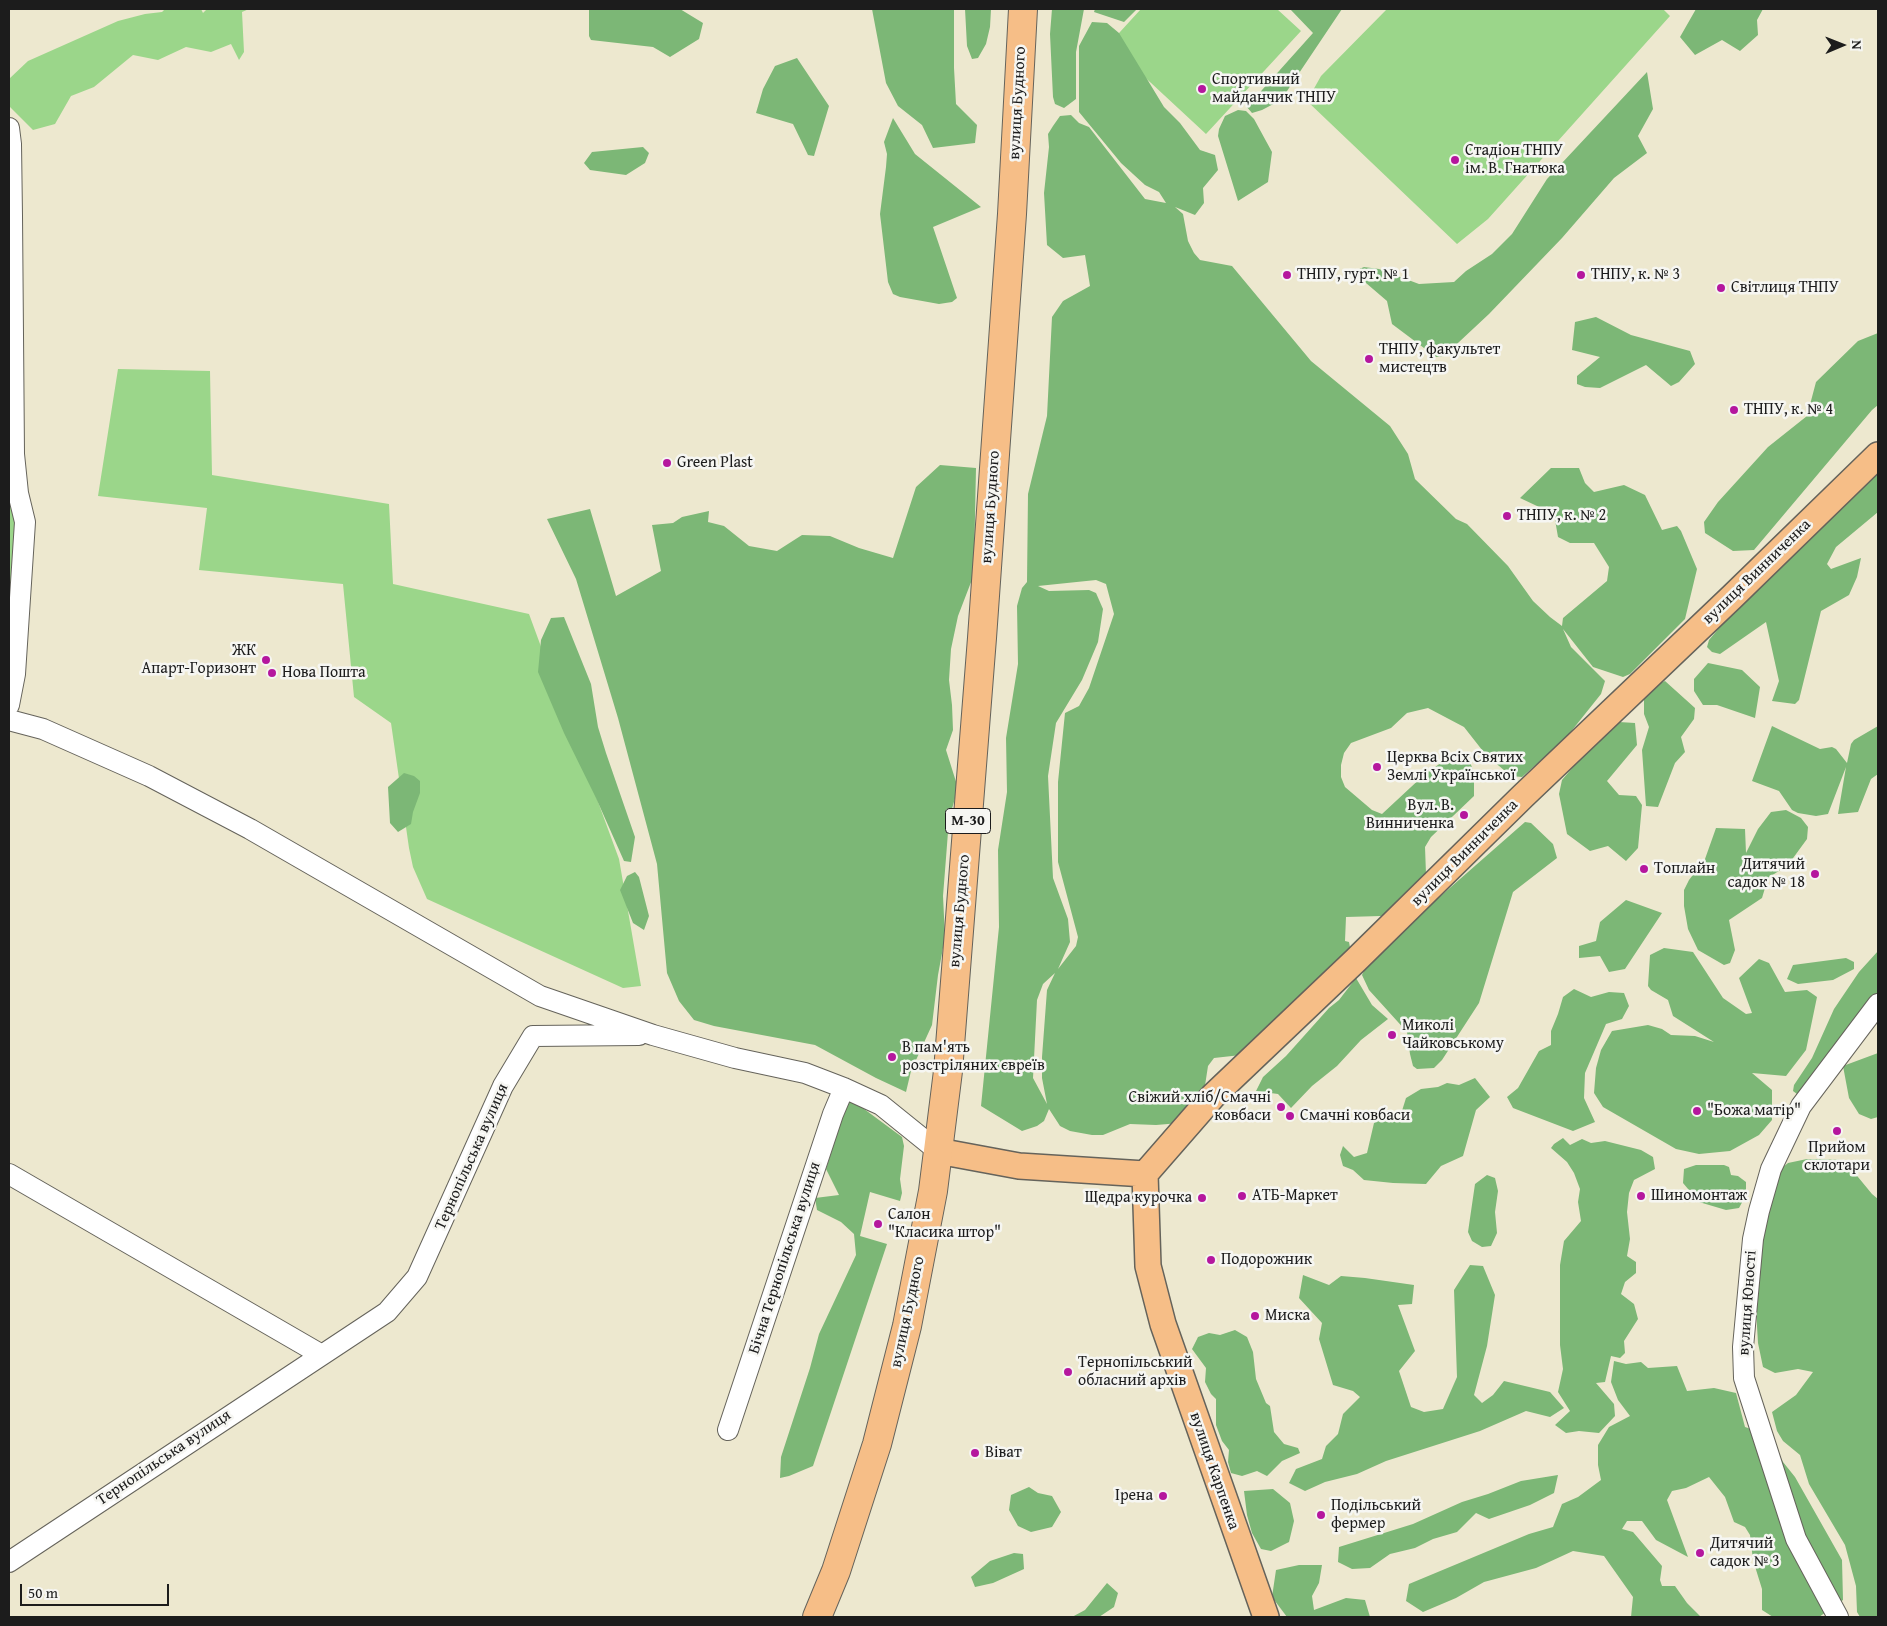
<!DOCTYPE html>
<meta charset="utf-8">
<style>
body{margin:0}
#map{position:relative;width:1887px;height:1626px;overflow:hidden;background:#ede8cf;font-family:"Gentium Book Plus",serif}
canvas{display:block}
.frame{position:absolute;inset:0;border:10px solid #1c1c1c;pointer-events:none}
.north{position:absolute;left:1817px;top:20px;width:50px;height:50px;-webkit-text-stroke:4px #f6f6f2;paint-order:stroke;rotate:89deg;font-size:14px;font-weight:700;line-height:20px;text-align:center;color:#1c1c1c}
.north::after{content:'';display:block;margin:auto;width:18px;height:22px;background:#1c1c1c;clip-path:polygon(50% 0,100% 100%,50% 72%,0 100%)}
.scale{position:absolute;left:20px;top:1584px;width:149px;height:22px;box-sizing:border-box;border:2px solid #1c1c1c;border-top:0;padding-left:6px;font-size:15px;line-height:18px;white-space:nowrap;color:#1c1c1c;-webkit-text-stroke:4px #f6f6f2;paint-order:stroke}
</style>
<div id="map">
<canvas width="1887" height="1626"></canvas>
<div class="frame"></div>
<div class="north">N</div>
<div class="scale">50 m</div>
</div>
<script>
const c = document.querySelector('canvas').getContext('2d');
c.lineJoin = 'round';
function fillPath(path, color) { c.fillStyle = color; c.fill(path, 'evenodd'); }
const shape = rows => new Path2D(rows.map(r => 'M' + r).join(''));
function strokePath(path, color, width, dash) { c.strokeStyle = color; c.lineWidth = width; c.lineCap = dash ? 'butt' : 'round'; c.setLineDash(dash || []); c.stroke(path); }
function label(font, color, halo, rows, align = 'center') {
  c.font = font + ' "Gentium Book Plus",serif'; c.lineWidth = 5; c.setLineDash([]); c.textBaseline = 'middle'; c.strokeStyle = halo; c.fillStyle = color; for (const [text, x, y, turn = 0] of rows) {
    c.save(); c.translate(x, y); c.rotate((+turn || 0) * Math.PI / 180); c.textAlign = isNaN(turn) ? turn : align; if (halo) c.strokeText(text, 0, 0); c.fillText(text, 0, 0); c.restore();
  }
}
const green = shape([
 [165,9,201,9,203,13,207,9,249,9,242,12,244,52,239,60,231,44,211,52,186,47,158,60,133,55,94,87,71,96,55,124,33,130,9,106,9,79,28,61,118,21,145,14,162,12],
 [1141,9,1277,9,1301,31,1206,134,1109,44],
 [1387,9,1663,9,1670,16,1488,219,1457,244,1307,101,1321,76],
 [118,369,210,371,212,475,389,504,393,584,529,614,619,859,641,986,623,988,427,899,413,867,409,848,391,723,354,697,343,584,199,570,207,508,98,496],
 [9,439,17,517,9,639]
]);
const forest = shape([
 [589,9,680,9,703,23,699,39,670,57,653,47,591,40,589,36],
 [872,9,954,9,954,68,956,104,977,125,975,143,933,148,922,125,898,106,886,83],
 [965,9,991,9,990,27,986,44,978,58,972,59,967,46],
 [1052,9,1084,9,1076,52,1076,99,1064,108,1055,104,1053,97,1050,34],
 [1095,9,1137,9,1124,22,1094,12],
 [1290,9,1342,9,1281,100,1262,110,1252,113,1246,106,1253,103,1262,90,1313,33],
 [1696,9,1763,9,1757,20,1758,35,1740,51,1722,40,1695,55,1680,37],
 [1092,22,1107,23,1119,33,1164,107,1180,123,1200,150,1215,155,1218,170,1203,188,1204,203,1195,215,1175,207,1183,214,1188,241,1194,253,1200,260,1232,266,1311,361,1390,426,1408,454,1415,479,1456,519,1467,524,1508,566,1533,601,1550,617,1562,626,1563,618,1607,581,1609,567,1594,543,1570,543,1558,537,1554,514,1520,498,1551,468,1579,468,1585,483,1594,492,1624,485,1645,495,1662,530,1677,526,1681,531,1697,569,1685,619,1630,674,1623,677,1593,667,1563,629,1571,647,1605,681,1601,694,1565,739,1522,777,1511,776,1486,755,1464,727,1428,708,1407,713,1391,728,1351,743,1344,753,1341,765,1341,777,1345,787,1372,810,1382,814,1425,774,1448,758,1461,757,1470,762,1474,773,1474,796,1431,837,1425,847,1426,874,1394,911,1381,916,1346,917,1345,941,1349,942,1351,953,1250,1054,1214,1058,1208,1066,1204,1092,1180,1123,1156,1125,1130,1124,1103,1135,1092,1135,1070,1131,1060,1126,1049,1109,1044,1121,1037,1126,1022,1131,981,1106,999,927,998,850,1007,792,1006,738,1018,664,1017,606,1022,588,1027,582,1028,494,1047,416,1052,317,1063,301,1090,286,1085,255,1063,258,1047,245,1044,193,1049,147,1048,134,1053,126,1060,116,1071,115,1079,123,1089,127,1145,199,1166,203,1159,192,1145,185,1121,163,1079,112,1079,46],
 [1096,580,1106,584,1114,614,1089,688,1079,706,1065,713,1058,782,1058,862,1078,937,1076,946,1058,969,1070,942,1068,919,1053,878,1048,776,1056,723,1082,680,1098,642,1103,609,1096,593,1089,590,1049,591,1038,586],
 [1055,973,1047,990,1042,1057,1042,1078,1047,1104,1033,1078,1037,1000,1043,984],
 [797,58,829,106,814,156,808,155,793,124,756,113,763,89,775,66],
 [1647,72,1653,109,1638,136,1647,153,1614,178,1562,238,1489,314,1444,356,1436,357,1392,324,1387,301,1359,277,1357,270,1364,267,1379,269,1419,284,1454,282,1466,271,1492,254,1512,234,1547,179],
 [1238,110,1246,111,1254,119,1272,152,1268,182,1238,201,1218,136,1219,129,1225,116],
 [893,118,915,154,981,207,933,227,957,298,952,302,939,304,900,297,893,294,888,282,880,214,886,167,887,154,884,142],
 [643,147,649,153,645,163,626,175,590,170,584,163,592,152],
 [1596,317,1631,335,1690,351,1695,364,1679,382,1671,386,1646,365,1600,388,1585,387,1577,384,1577,376,1600,357,1572,350,1575,322],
 [1878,333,1878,405,1872,410,1754,550,1733,551,1705,533,1704,522,1718,502,1768,447,1807,416,1816,382,1858,341],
 [1878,463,1878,512,1836,547,1827,564,1831,569,1861,558,1857,577,1849,595,1821,611,1799,700,1795,704,1772,701,1779,681,1766,622,1720,654,1712,652,1707,647,1709,640,1746,596],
 [940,465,976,468,974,564,973,577,958,616,951,649,949,680,952,705,953,730,946,750,958,788,949,819,946,858,943,896,945,937,938,975,932,1025,911,1071,906,1092,876,1078,815,1045,714,1026,694,1020,679,1001,667,973,657,864,618,718,576,579,547,519,590,509,616,596,661,571,652,525,673,523,682,517,709,511,708,522,724,526,749,546,777,551,802,535,830,536,859,548,893,558,916,487],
 [564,617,591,684,598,727,606,753,635,837,631,862,624,861,596,798,564,733,538,672,541,640,551,618],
 [1708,663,1742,670,1760,687,1755,718,1717,705,1703,705,1694,691,1694,679],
 [1665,681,1695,708,1694,719,1681,737,1685,752,1675,763,1658,807,1646,806,1642,750,1649,727,1644,714,1644,691],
 [1619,722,1635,723,1637,745,1607,781,1619,795,1636,796,1642,805,1638,848,1626,861,1608,846,1590,851,1567,834,1559,794,1562,780,1596,740],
 [1772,726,1820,749,1832,747,1836,749,1847,763,1851,744,1854,740,1878,726,1878,774,1871,779,1858,812,1838,814,1846,767,1828,814,1816,816,1798,813,1792,810,1779,791,1752,781],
 [404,773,414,776,420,781,420,793,413,812,411,824,398,832,390,823,388,787],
 [1786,810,1801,818,1808,827,1807,839,1788,865,1768,878,1762,898,1729,920,1735,950,1730,963,1724,965,1698,950,1688,929,1684,906,1684,890,1689,880,1705,859,1716,828,1745,829,1746,853,1758,829,1771,812],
 [1525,822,1531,823,1553,844,1557,858,1513,892,1479,1003,1442,1060,1434,1068,1417,1069,1413,1066,1410,1054,1407,1032,1369,990,1362,975,1370,958],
 [635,872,639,877,649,916,644,930,633,923,620,890,627,876],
 [1626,900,1662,913,1625,969,1609,972,1600,956,1579,958,1579,946,1596,941,1600,922],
 [1664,948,1693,952,1723,998,1746,1014,1752,1013,1739,978,1759,959,1769,963,1785,992,1807,990,1817,997,1806,1050,1786,1076,1752,1073,1772,1090,1772,1120,1759,1135,1730,1151,1699,1154,1676,1149,1603,1107,1594,1093,1596,1068,1601,1050,1612,1031,1648,1025,1662,1029,1671,1035,1695,1036,1714,1042,1673,1016,1668,1000,1651,990,1648,986,1650,955],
 [1878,951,1878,997,1803,1093,1797,1094,1793,1091,1794,1085,1812,1058,1834,1009,1859,972],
 [1846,958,1854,962,1854,969,1833,980,1798,984,1787,979,1793,965],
 [1356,978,1372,1005,1388,1019,1361,1040,1337,1066,1312,1086,1291,1108,1278,1094,1256,1091,1263,1077,1286,1056,1329,1008,1339,1000],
 [1574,989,1591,997,1609,992,1624,993,1629,1006,1622,1019,1606,1024,1585,1073,1584,1098,1595,1122,1573,1131,1513,1108,1507,1097,1518,1088,1539,1051,1551,1045,1551,1031,1558,1014,1563,997],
 [1878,1053,1878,1117,1871,1119,1859,1114,1849,1098,1843,1066],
 [1475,1078,1490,1097,1476,1110,1463,1156,1441,1166,1426,1184,1393,1183,1364,1180,1353,1170,1343,1166,1340,1155,1343,1146,1354,1157,1367,1153,1374,1123,1386,1115,1401,1114,1406,1098,1421,1089,1438,1087,1447,1083,1459,1085],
 [847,1102,856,1103,902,1137,904,1146,900,1179,902,1193,900,1201,870,1192,860,1236,887,1244,813,1466,789,1476,780,1478,781,1457,810,1368,819,1334,856,1255,854,1234,841,1222,817,1210,815,1198,839,1195,826,1169],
 [1563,1138,1570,1145,1582,1139,1591,1143,1605,1141,1641,1150,1653,1157,1655,1169,1634,1180,1629,1193,1627,1212,1630,1239,1627,1256,1636,1262,1636,1273,1625,1282,1621,1294,1634,1304,1638,1319,1624,1341,1625,1353,1620,1358,1611,1356,1605,1382,1596,1383,1614,1404,1615,1416,1599,1433,1579,1431,1566,1433,1555,1425,1570,1411,1558,1392,1563,1369,1560,1345,1560,1265,1564,1241,1581,1221,1578,1202,1580,1189,1574,1173,1567,1162,1551,1148,1554,1144],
 [1807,1159,1844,1160,1872,1194,1878,1199,1878,1617,1860,1617,1857,1612,1856,1586,1845,1545,1809,1484,1800,1455,1783,1441,1777,1431,1772,1412,1796,1395,1813,1372,1798,1369,1775,1373,1763,1367,1758,1343,1755,1292,1772,1176,1788,1163],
 [1696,1165,1724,1165,1729,1167,1731,1175,1738,1176,1746,1182,1746,1195,1739,1208,1726,1210,1699,1202,1683,1183,1684,1169],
 [1487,1175,1495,1178,1498,1191,1495,1212,1497,1233,1491,1246,1482,1247,1472,1241,1468,1232,1475,1184],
 [1470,1265,1483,1266,1495,1295,1487,1346,1474,1395,1482,1403,1493,1395,1504,1381,1550,1392,1564,1408,1550,1417,1526,1411,1480,1431,1386,1461,1357,1474,1325,1482,1305,1491,1289,1483,1296,1469,1322,1459,1326,1446,1338,1434,1343,1414,1360,1397,1353,1391,1333,1385,1319,1339,1322,1323,1299,1298,1303,1275,1329,1285,1341,1276,1365,1278,1414,1285,1412,1304,1398,1305,1415,1351,1399,1371,1411,1407,1424,1412,1443,1409,1457,1377,1454,1290],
 [1235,1330,1247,1337,1253,1352,1256,1379,1266,1403,1270,1406,1274,1432,1284,1444,1298,1448,1300,1453,1282,1461,1267,1476,1257,1471,1242,1476,1231,1473,1228,1462,1229,1450,1222,1441,1216,1425,1216,1399,1211,1394,1205,1382,1206,1368,1192,1349,1198,1337,1209,1333,1220,1335],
 [1614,1361,1626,1364,1641,1362,1648,1368,1677,1366,1687,1391,1714,1388,1736,1393,1745,1427,1769,1435,1783,1462,1795,1477,1842,1560,1843,1600,1819,1617,1773,1617,1762,1610,1762,1589,1753,1560,1750,1535,1745,1527,1734,1522,1725,1497,1709,1477,1686,1488,1672,1491,1667,1500,1688,1557,1656,1540,1642,1521,1627,1521,1622,1529,1633,1532,1662,1566,1660,1580,1662,1586,1675,1586,1687,1603,1701,1617,1631,1617,1633,1597,1604,1556,1573,1551,1536,1568,1484,1582,1456,1598,1423,1612,1406,1601,1409,1584,1529,1534,1553,1527,1562,1504,1578,1497,1601,1480,1598,1465,1598,1445,1609,1427,1630,1416,1618,1400,1611,1382],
 [1558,1475,1554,1493,1530,1505,1489,1519,1476,1513,1457,1532,1433,1539,1415,1548,1390,1554,1370,1568,1352,1569,1338,1562,1339,1547,1413,1524,1462,1502,1488,1494,1521,1481],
 [1029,1487,1038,1493,1052,1496,1061,1512,1052,1527,1031,1532,1018,1526,1009,1510,1011,1495],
 [1273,1489,1290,1503,1294,1521,1289,1542,1271,1551,1261,1549,1252,1533,1247,1515,1244,1491],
 [1014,1553,1023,1554,1024,1569,993,1583,975,1587,971,1577,990,1561],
 [1299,1565,1322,1565,1319,1583,1312,1596,1314,1610,1346,1598,1365,1600,1370,1617,1287,1617,1272,1597,1276,1570],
 [1107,1583,1118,1593,1114,1607,1099,1617,1072,1617,1085,1610]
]);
const minor = shape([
 [9,128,11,144,12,216,14,454,18,493,25,522,15,674,9,705],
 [9,720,43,729,149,776,250,829,540,996,653,1035,735,1058,805,1073,844,1088,881,1105,938,1151],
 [9,1174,320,1354],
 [728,1430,833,1114,844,1088],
 [9,1562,387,1312,417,1277,503,1086,533,1036,639,1035],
 [1838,1617,1796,1539,1744,1378,1743,1347,1753,1239,1759,1211,1771,1169,1801,1106,1878,1004]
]);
const major = shape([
 [938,1151,1019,1166,1145,1174],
 [1145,1174,1213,1096,1356,960,1523,796,1733,596,1878,455],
 [1145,1174,1148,1266,1163,1324,1266,1617]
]);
const highway = shape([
 [817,1617,836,1571,877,1444,907,1326,933,1191,948,1071,982,638,1012,214,1023,9]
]);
const markers = [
 [1202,89,5,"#b5179e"],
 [1455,160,5,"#b5179e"],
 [1287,275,5,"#b5179e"],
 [1581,275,5,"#b5179e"],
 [1721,288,5,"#b5179e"],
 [1369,359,5,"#b5179e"],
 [1734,410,5,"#b5179e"],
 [667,463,5,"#b5179e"],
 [1507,516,5,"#b5179e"],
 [266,660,5,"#b5179e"],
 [272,673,5,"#b5179e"],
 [1377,767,5,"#b5179e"],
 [1464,815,5,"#b5179e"],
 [1644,869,5,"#b5179e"],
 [1815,874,5,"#b5179e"],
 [1392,1035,5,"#b5179e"],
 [892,1057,5,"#b5179e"],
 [1281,1107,5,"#b5179e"],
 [1697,1111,5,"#b5179e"],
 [1290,1116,5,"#b5179e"],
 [1837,1131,5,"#b5179e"],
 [1242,1196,5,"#b5179e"],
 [1641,1196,5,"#b5179e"],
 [1202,1198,5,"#b5179e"],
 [878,1224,5,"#b5179e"],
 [1211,1260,5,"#b5179e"],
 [1255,1316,5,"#b5179e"],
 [1068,1372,5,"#b5179e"],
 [975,1453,5,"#b5179e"],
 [1163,1496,5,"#b5179e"],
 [1321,1515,5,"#b5179e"],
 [1700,1553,5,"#b5179e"]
];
const shields = [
 [968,821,45]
];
const shieldNames = [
 ["М-30",968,821]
];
const poiNames = [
 ["Спортивний",1212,80],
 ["майданчик ТНПУ",1212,98],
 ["Стадіон ТНПУ",1465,151],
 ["ім. В. Гнатюка",1465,169],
 ["ТНПУ, гурт. № 1",1297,275],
 ["ТНПУ, к. № 3",1591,275],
 ["Світлиця ТНПУ",1731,288],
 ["ТНПУ, факультет",1379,350],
 ["мистецтв",1379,368],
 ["ТНПУ, к. № 4",1744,410],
 ["Green Plast",677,463],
 ["ТНПУ, к. № 2",1517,516],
 ["ЖК",256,651,"right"],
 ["Апарт-Горизонт",256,669,"right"],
 ["Нова Пошта",282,673],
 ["Церква Всіх Святих",1387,758],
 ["Землі Української",1387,776],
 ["Вул. В.",1454,806,"right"],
 ["Винниченка",1454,824,"right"],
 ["Дитячий",1805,865,"right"],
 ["садок № 18",1805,883,"right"],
 ["Топлайн",1654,869],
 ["Миколі",1402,1026],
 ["Чайковському",1402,1044],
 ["В пам'ять",902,1048],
 ["розстріляних євреїв",902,1066],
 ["Свіжий хліб/Смачні",1271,1098,"right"],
 ["ковбаси",1271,1116,"right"],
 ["\"Божа матір\"",1707,1111],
 ["Смачні ковбаси",1300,1116],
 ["Прийом",1837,1148,"center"],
 ["склотари",1837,1166,"center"],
 ["АТБ-Маркет",1252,1196],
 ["Шиномонтаж",1651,1196],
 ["Щедра курочка",1192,1198,"right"],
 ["Салон",888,1215],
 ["\"Класика штор\"",888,1233],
 ["Подорожник",1221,1260],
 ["Миска",1265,1316],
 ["Тернопільський",1078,1363],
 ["обласний архів",1078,1381],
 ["Віват",985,1453],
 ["Ірена",1153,1496,"right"],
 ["Подільський",1331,1506],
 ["фермер",1331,1524],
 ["Дитячий",1710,1544],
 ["садок № 3",1710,1562]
];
const streetNames = [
 ["вулиця Будного",1018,103,-87],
 ["вулиця Будного",991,507,-86],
 ["вулиця Винниченка",1757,572,-44],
 ["вулиця Винниченка",1465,853,-45],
 ["вулиця Будного",960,911,-85],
 ["Тернопільська вулиця",472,1157,-66],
 ["Бічна Тернопільська вулиця",785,1258,-72],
 ["вулиця Юності",1748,1303,-86],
 ["вулиця Будного",908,1312,-78],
 ["Тернопільська вулиця",164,1458,-34],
 ["вулиця Карпенка",1214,1471,71]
];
fillPath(green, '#9bd68a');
fillPath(forest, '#7cb776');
strokePath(minor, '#65635b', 22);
strokePath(major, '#65635b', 28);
strokePath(highway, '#65635b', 30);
strokePath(minor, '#fff', 20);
strokePath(major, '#f6be87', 25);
strokePath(highway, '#f6be87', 28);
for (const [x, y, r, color] of markers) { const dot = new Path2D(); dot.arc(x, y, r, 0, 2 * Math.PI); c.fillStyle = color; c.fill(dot); strokePath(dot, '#f6f6f2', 2); }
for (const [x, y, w] of shields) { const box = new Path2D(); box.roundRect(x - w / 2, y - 12.5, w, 25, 4); c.fillStyle = '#f6f6f2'; c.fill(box); strokePath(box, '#1c1c1c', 1); }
label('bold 15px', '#1c1c1c', null, shieldNames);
label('16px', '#1c1c1c', '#f6f6f2', poiNames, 'left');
label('16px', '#1c1c1c', '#f6f6f2', streetNames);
</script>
